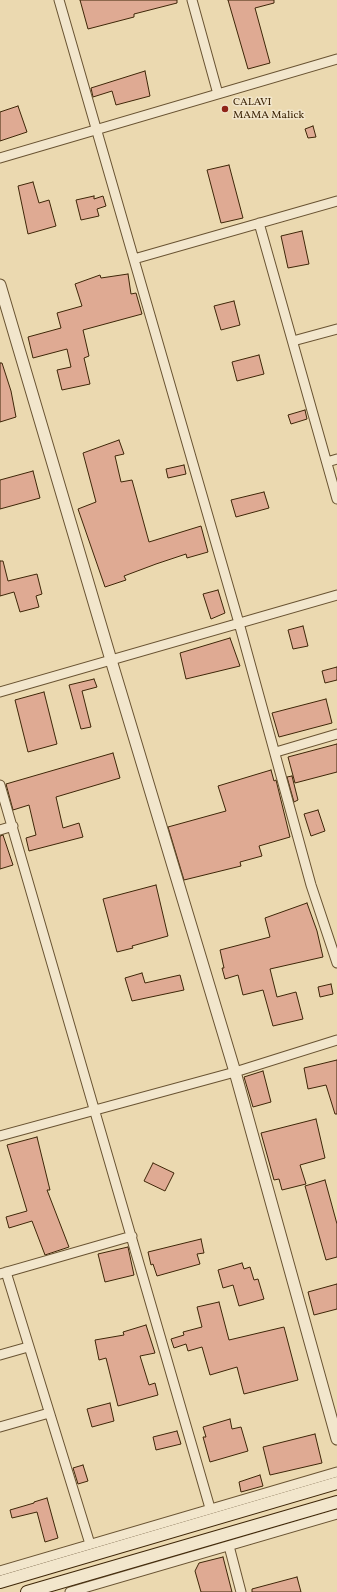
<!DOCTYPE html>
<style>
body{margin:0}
canvas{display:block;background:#ebd9b0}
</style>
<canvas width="337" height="1592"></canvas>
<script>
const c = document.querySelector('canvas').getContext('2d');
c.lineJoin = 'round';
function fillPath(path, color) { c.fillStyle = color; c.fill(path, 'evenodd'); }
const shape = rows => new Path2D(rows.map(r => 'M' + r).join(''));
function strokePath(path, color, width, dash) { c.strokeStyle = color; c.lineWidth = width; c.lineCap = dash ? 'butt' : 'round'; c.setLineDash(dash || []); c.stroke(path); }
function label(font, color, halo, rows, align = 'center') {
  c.font = font + ' Vollkorn,serif'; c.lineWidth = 3; c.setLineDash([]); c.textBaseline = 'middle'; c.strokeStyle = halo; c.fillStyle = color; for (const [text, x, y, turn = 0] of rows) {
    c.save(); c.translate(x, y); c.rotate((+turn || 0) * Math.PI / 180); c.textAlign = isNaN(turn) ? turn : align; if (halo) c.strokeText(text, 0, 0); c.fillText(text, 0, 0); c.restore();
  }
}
const building = shape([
 [80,0,177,0,177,3,134,14,134,17,88,29,80,0],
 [228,0,274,0,274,3,255,8,270,63,248,69,228,0],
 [145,71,150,96,116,105,112,91,93,97,91,88,145,71],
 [18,106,27,132,0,141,0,112,18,106],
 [313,126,316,137,308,138,305,129,313,126],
 [229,165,243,218,221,223,207,170,229,165],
 [33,182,39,203,49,200,56,226,28,234,18,186,33,182],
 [94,196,94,199,103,196,106,206,97,209,99,216,81,220,76,200,94,196],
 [302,231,309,264,288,268,281,236,302,231],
 [128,274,131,294,136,293,142,314,83,330,89,356,84,358,90,384,62,390,57,370,71,367,67,349,33,358,28,337,61,328,57,313,82,306,75,284,100,275,101,278,128,274],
 [234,301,240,325,221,330,214,306,234,301],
 [259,355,264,374,237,381,232,362,259,355],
 [0,363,2,363,11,391,16,417,0,422,0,363],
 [305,410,307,419,291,424,288,415,305,410],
 [119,440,124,454,115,456,121,482,132,480,149,542,201,526,208,552,187,558,186,554,156,564,124,576,126,580,105,587,78,509,96,502,83,453,119,440],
 [184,465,186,474,168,478,166,469,184,465],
 [33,471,40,498,0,509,0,480,33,471],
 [264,492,269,508,236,517,231,500,264,492],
 [0,561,3,561,8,581,37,574,42,594,36,596,39,607,20,612,14,592,0,596,0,561],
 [218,590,225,613,211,619,203,594,218,590],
 [303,626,308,646,293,649,288,630,303,626],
 [230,638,240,666,186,679,180,653,230,638],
 [337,667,337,680,325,683,322,671,337,667],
 [94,679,97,687,82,691,91,727,81,729,69,685,94,679],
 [44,692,57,744,28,752,15,700,44,692],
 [326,699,332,723,279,737,272,713,326,699],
 [337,744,337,772,295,783,288,757,337,744],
 [113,753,120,778,56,797,63,828,79,823,83,837,29,851,26,838,36,835,29,805,13,810,6,784,113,753],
 [271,770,274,781,276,780,290,837,259,846,262,856,240,862,241,866,184,880,168,827,226,811,218,786,271,770],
 [292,776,298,800,294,802,287,777,292,776],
 [318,810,325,831,311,836,304,814,318,810],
 [3,835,13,865,0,869,0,836,3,835],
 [156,885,168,936,132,946,133,948,117,952,103,899,156,885],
 [307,903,317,931,323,957,270,969,277,997,296,992,303,1019,273,1026,263,990,243,995,238,975,225,979,222,968,224,968,220,950,270,937,265,918,307,903],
 [142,973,145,983,180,975,184,990,132,1001,125,978,142,973],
 [331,984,333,994,320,997,318,987,331,984],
 [337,1060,337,1114,335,1114,326,1085,308,1089,304,1068,337,1060],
 [263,1071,271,1102,253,1107,244,1077,263,1071],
 [316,1119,325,1158,300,1165,306,1184,282,1190,279,1179,274,1180,261,1133,316,1119],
 [37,1137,50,1190,47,1190,69,1247,45,1255,32,1221,9,1228,6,1217,27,1211,7,1145,37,1137],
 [153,1163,174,1173,165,1191,144,1181,153,1163],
 [325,1180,337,1224,337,1257,326,1260,305,1186,325,1180],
 [201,1239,204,1253,197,1254,200,1264,157,1276,153,1264,151,1265,148,1252,201,1239],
 [128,1247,134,1275,105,1282,98,1254,128,1247],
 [242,1263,244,1269,250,1267,254,1280,258,1279,264,1299,239,1306,233,1285,223,1288,218,1270,242,1263],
 [337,1284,337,1309,314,1315,308,1292,337,1284],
 [219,1302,229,1340,284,1327,298,1380,244,1394,237,1367,210,1375,202,1347,188,1351,186,1344,174,1348,171,1339,184,1335,183,1332,202,1327,197,1307,219,1302],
 [146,1325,155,1353,140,1356,149,1385,155,1383,158,1395,118,1406,106,1358,99,1360,95,1340,124,1335,123,1332,146,1325],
 [110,1403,114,1421,92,1427,87,1409,110,1403],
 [230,1419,232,1429,241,1427,248,1451,210,1462,203,1437,206,1437,203,1427,230,1419],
 [177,1431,181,1444,156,1450,153,1437,177,1431],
 [315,1434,322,1463,270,1475,263,1447,315,1434],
 [83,1465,88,1481,78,1484,73,1468,83,1465],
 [260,1475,263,1486,241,1492,239,1482,260,1475],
 [47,1498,58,1538,45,1542,37,1512,12,1518,10,1510,34,1503,34,1502,47,1498],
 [223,1557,232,1592,201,1592,195,1571,199,1563,223,1557],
 [297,1577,301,1592,252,1592,252,1589,297,1577]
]);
const minor = shape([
 [59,0,239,623,311,885,337,963],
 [192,0,218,94],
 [0,158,337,59],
 [259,223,337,499],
 [134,259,337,201],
 [293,341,337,329],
 [327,462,337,459],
 [0,692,337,595],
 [276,752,337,734],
 [0,785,210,1508],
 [0,830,13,826],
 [0,1136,235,1072,337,1040],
 [6,1272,90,1544],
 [0,1274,132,1236],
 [0,1355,28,1347],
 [0,1427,49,1413],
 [229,1546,241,1592],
 [0,1571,337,1472],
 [70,1592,337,1514]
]);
const tertiary = shape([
 [0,285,111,660,235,1072,337,1439]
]);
const secondary = shape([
 [0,1582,337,1483],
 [27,1592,337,1502]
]);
const markers = [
 [225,109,4,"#8f2418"]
];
const poiNames = [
 ["CALAVI",233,103],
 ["MAMA Malick",233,116]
];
fillPath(building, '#dfaa93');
strokePath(building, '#3e2608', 1);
strokePath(minor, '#695332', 11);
strokePath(tertiary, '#695332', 13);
strokePath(secondary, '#3e2608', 14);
strokePath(minor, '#f2e6cc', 9);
strokePath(tertiary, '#f2e6cc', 11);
strokePath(secondary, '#f2e6cc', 12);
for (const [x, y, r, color] of markers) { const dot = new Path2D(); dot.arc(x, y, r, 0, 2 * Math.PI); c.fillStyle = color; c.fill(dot); strokePath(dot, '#f2e6cc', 1.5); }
label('11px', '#3e2608', '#f2e6cc', poiNames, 'left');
</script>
